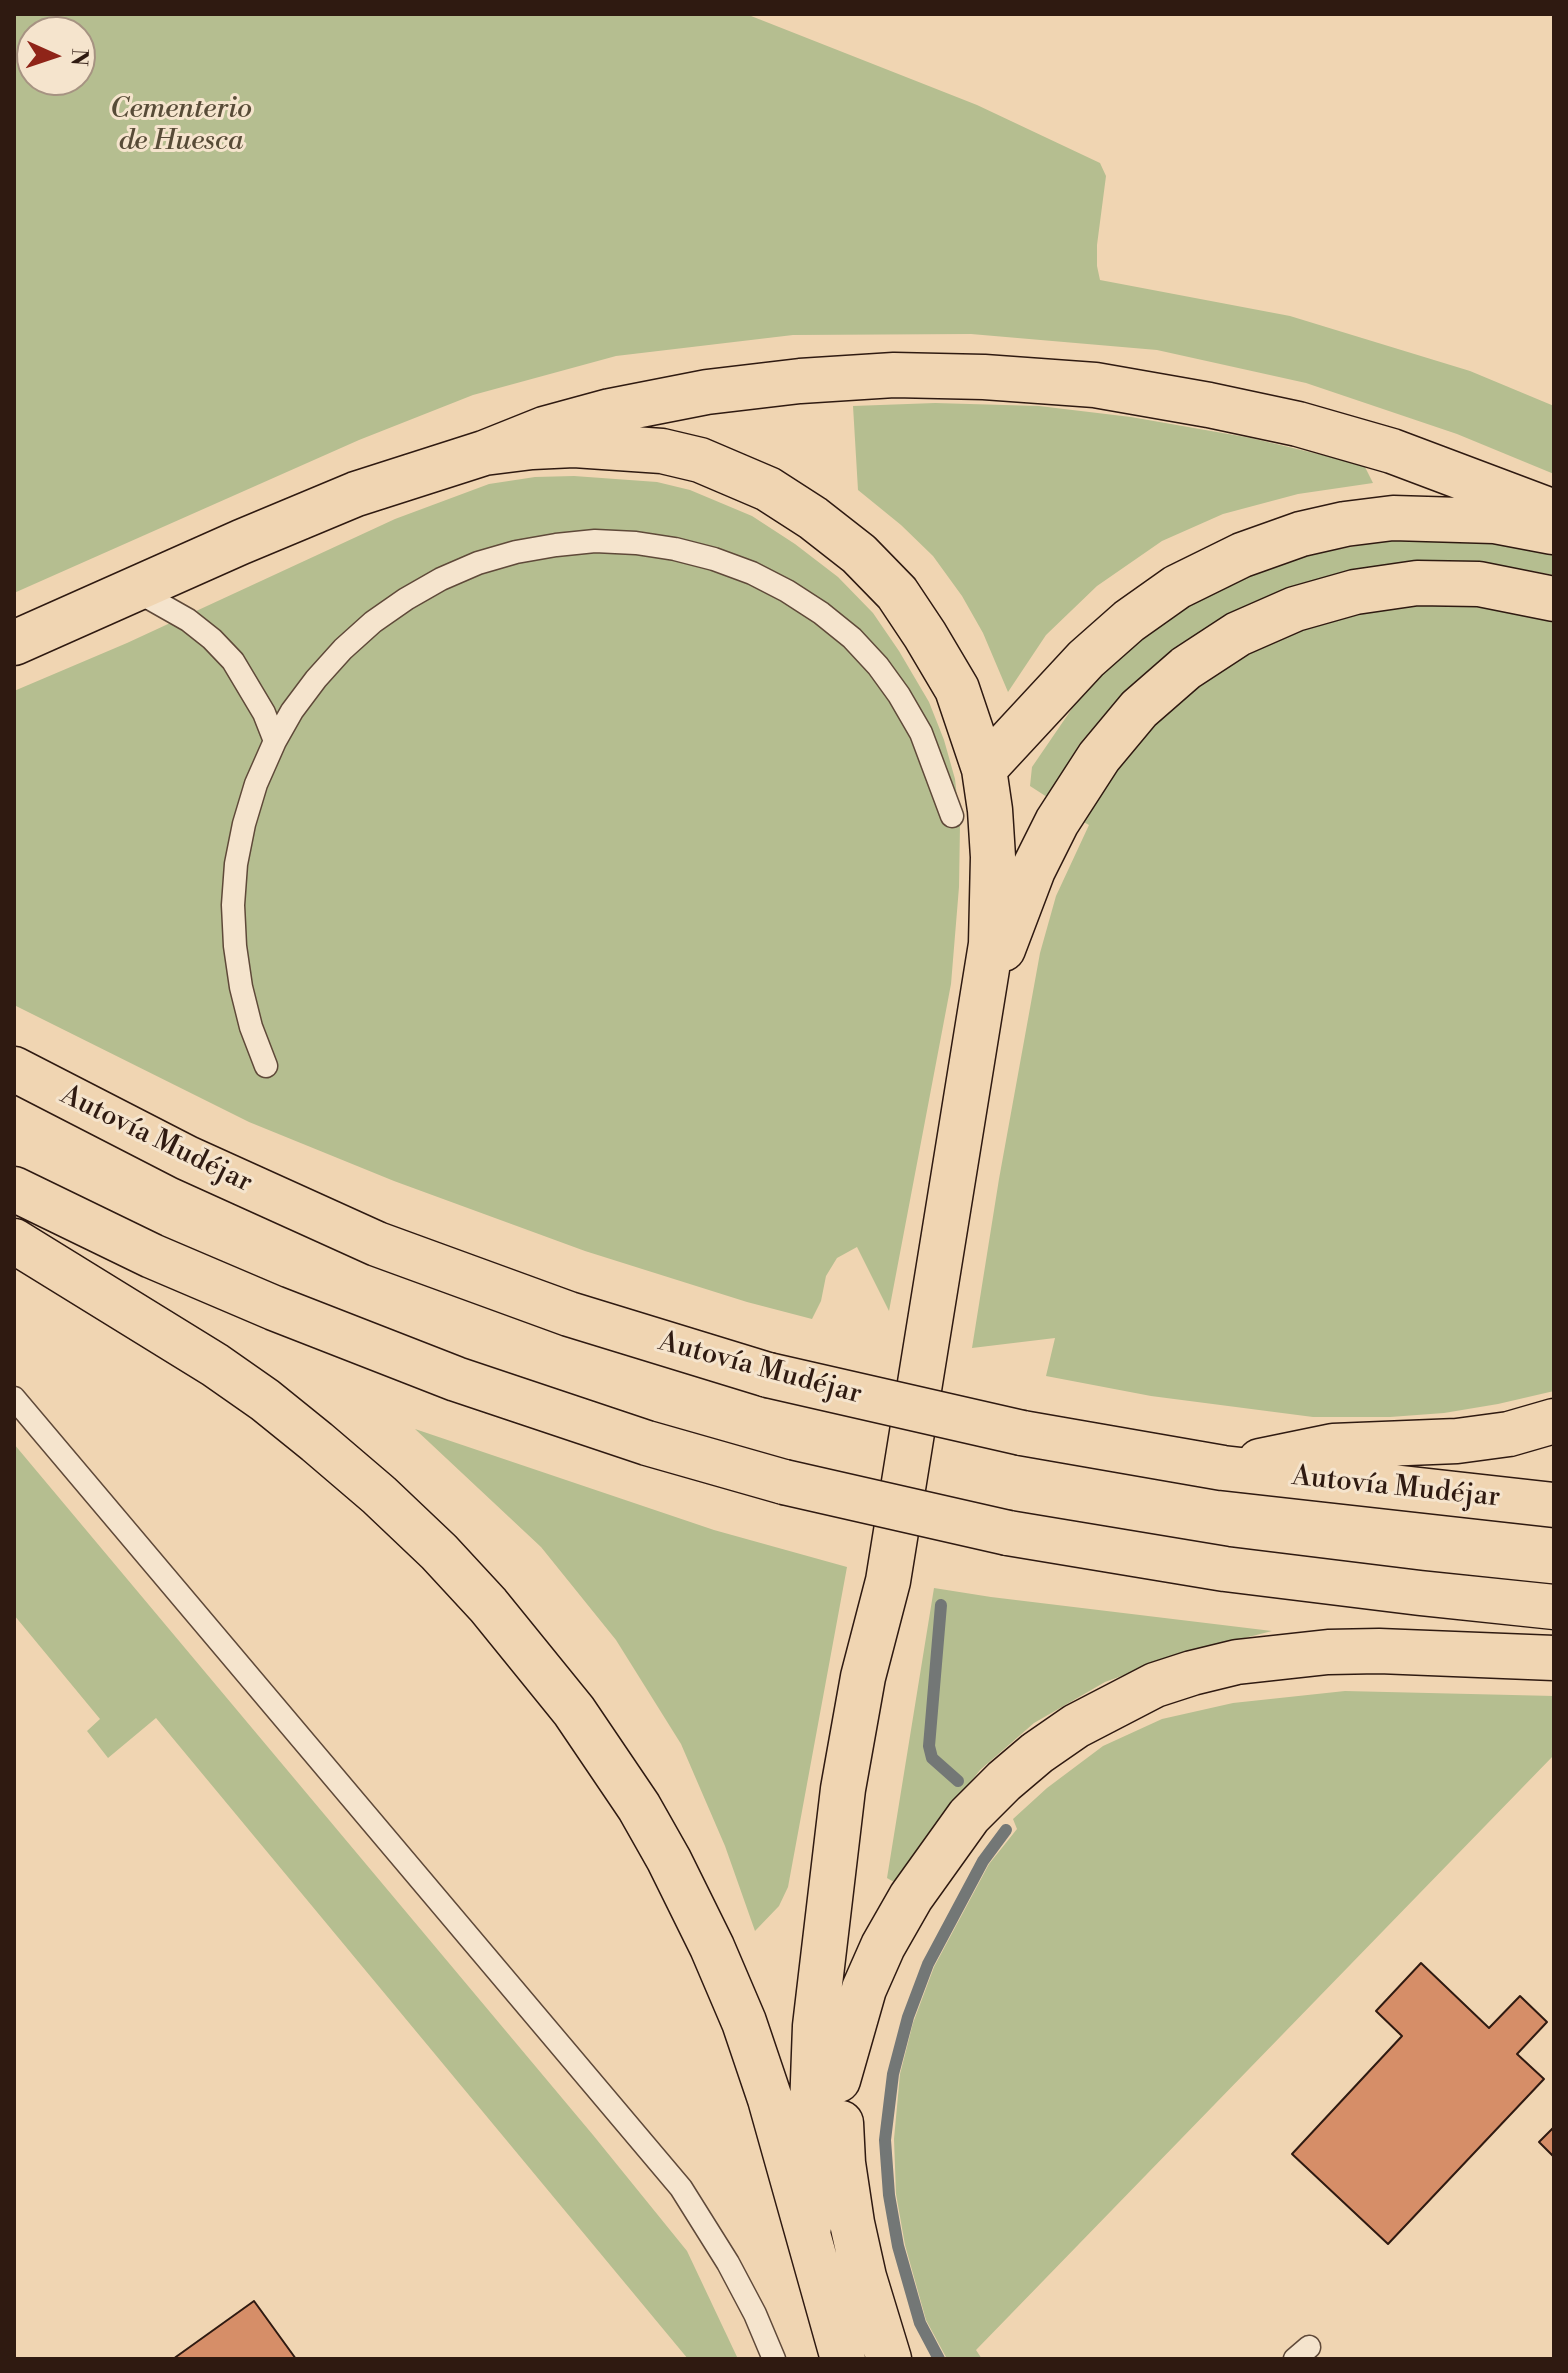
<!DOCTYPE html>
<meta charset="utf-8">
<style>
body{margin:0}
#map{position:relative;width:1568px;height:2373px;overflow:hidden;background:#f0d5b2;font-family:"Libre Bodoni",serif}
canvas{display:block}
.frame{position:absolute;inset:0;border:16px solid #2f1a11;pointer-events:none}
.north{position:absolute;left:16px;top:16px;width:80px;height:80px;box-sizing:border-box;background:#f5e4cd;border:2px solid #a69382;border-radius:50%;rotate:93deg;font-size:22px;font-weight:700;line-height:32px;text-align:center;color:#2f1a11}
.north::after{content:'';display:block;margin:auto;width:28px;height:36px;background:#8f2418;clip-path:polygon(50% 0,100% 100%,50% 72%,0 100%)}
</style>
<div id="map">
<canvas width="1568" height="2373"></canvas>
<div class="frame"></div>
<div class="north">N</div>
</div>
<script>
const c = document.querySelector('canvas').getContext('2d');
c.lineJoin = 'round';
function fillPath(path, color) { c.fillStyle = color; c.fill(path, 'evenodd'); }
const shape = rows => new Path2D(rows.map(r => 'M' + r).join(''));
function strokePath(path, color, width, dash) { c.strokeStyle = color; c.lineWidth = width; c.lineCap = dash ? 'butt' : 'round'; c.setLineDash(dash || []); c.stroke(path); }
function label(font, color, halo, rows, align = 'center') {
  c.font = font + ' "Libre Bodoni",serif'; c.lineWidth = 6; c.setLineDash([]); c.textBaseline = 'middle'; c.strokeStyle = halo; c.fillStyle = color; for (const [text, x, y, turn = 0] of rows) {
    c.save(); c.translate(x, y); c.rotate((+turn || 0) * Math.PI / 180); c.textAlign = isNaN(turn) ? turn : align; if (halo) c.strokeText(text, 0, 0); c.fillText(text, 0, 0); c.restore();
  }
}
const green = shape([
 [14,14,746,14,977,105,1100,163,1106,176,1097,245,1097,266,1100,280,1290,316,1470,371,1554,406,1554,474,1457,434,1306,383,1157,350,971,334,793,335,616,356,473,395,359,440,14,593],
 [80,32,80,80,32,80,32,32],
 [935,403,1039,406,1131,417,1251,438,1364,465,1373,483,1298,494,1223,514,1162,541,1097,586,1046,635,1008,692,983,633,962,596,933,556,901,525,858,490,853,406],
 [574,476,657,482,690,490,752,516,795,544,838,577,873,613,899,651,929,702,944,740,955,779,960,825,959,887,951,984,889,1311,857,1247,837,1258,826,1276,821,1301,812,1319,747,1302,585,1251,394,1181,249,1122,14,1005,14,691,127,643,395,519,489,484,535,477],
 [1412,536,1551,548,1554,549,1554,575,1481,562,1415,561,1351,570,1288,588,1228,615,1173,650,1123,693,1080,743,1047,797,1030,786,1032,767,1097,672,1182,603,1268,562],
 [1418,601,1478,602,1554,617,1554,1391,1498,1404,1444,1413,1390,1417,1313,1417,1151,1396,1046,1376,1055,1338,972,1348,999,1179,1040,953,1056,896,1089,825,1078,819,1152,721,1247,650,1301,625],
 [415,1429,714,1530,847,1567,788,1887,779,1906,755,1931,725,1846,681,1744,616,1640,541,1547],
 [14,1444,593,2135,687,2251,738,2359,688,2359,156,1718,108,1758,87,1731,100,1719,14,1615],
 [934,1588,991,1597,1272,1631,1182,1654,1105,1682,1034,1723,980,1770,936,1826,901,1886,887,1878],
 [1345,1691,1554,1696,1554,1755,976,2350,982,2359,947,2359,926,2320,905,2245,896,2194,894,2139,900,2074,913,2023,934,1967,989,1864,1017,1829,1013,1819,1047,1788,1103,1746,1162,1719,1233,1703]
]);
const stream = shape([
 [941,1605,929,1746,932,1758,958,1781],
 [939,2359,920,2323,898,2246,889,2195,885,2140,893,2074,908,2017,928,1964,983,1861,1006,1830]
]);
const building = shape([
 [1421,1963,1489,2028,1520,1996,1547,2022,1517,2054,1544,2079,1388,2244,1292,2154,1402,2036,1376,2011,1421,1963],
 [1554,2127,1554,2157,1539,2142,1554,2127],
 [254,2301,296,2359,173,2359,254,2301]
]);
const lane = shape([
 [135,590,188,620,212,639,233,661,264,713,275,741],
 [266,1066,251,1027,241,987,235,946,233,905,236,864,244,824,256,784,275,741,292,711,316,679,343,649,373,622,406,599,441,579,478,563,516,552,556,545,595,541,636,543,675,549,714,559,752,573,787,591,821,613,852,638,878,666,899,695,921,733,952,816],
 [14,1398,681,2188,728,2263,755,2314,774,2359],
 [1295,2359,1309,2347]
]);
const highway = shape([
 [484,453,532,447,574,445,662,451,700,460,768,489,813,518,859,554,897,593,925,635,957,689,984,769,990,810,993,857,991,944,888,1581,863,1677,843,1789,815,2026,812,2108,817,2173,808,2233],
 [14,643,241,542,356,494,484,453,544,429,610,411,707,392,800,381,894,375,984,377,1095,385,1209,405,1298,424,1392,451,1554,512],
 [984,769,1086,659,1129,621,1177,587,1242,555,1301,534,1345,524,1393,518,1494,521,1552,532],
 [1003,949,1033,870,1057,822,1099,757,1139,709,1186,668,1238,634,1295,609,1355,592,1417,583,1479,584,1554,599],
 [14,1069,187,1158,377,1244,569,1314,768,1375],
 [14,1189,152,1256,274,1308,456,1379,647,1443,784,1482],
 [14,1241,215,1365,265,1400,317,1442,379,1495,439,1552,488,1605,574,1711,639,1807,669,1860,712,1947,744,2022,770,2099,843,2359],
 [1022,1433,1223,1468,1554,1505],
 [1260,1461,1333,1446,1457,1441,1509,1434,1554,1421],
 [1008,1533,1225,1569,1420,1593,1554,1607],
 [838,2080,864,1989,883,1946,911,1897,969,1816,1004,1781,1037,1753,1076,1726,1155,1685,1192,1673,1237,1662,1328,1652,1379,1651,1554,1658],
 [841,2123,843,2163,852,2223,864,2277,889,2359]
]);
const highwayBridge = shape([
 [768,1375,1022,1433],
 [784,1482,1008,1533]
]);
const parkNames = [
 ["Cementerio",181,110],
 ["de Huesca",181,142]
];
const streetNames = [
 ["Autovía Mudéjar",156,1140,26],
 ["Autovía Mudéjar",760,1369,15],
 ["Autovía Mudéjar",1396,1488,6]
];
fillPath(green, '#b5be90');
strokePath(stream, '#737776', 12);
fillPath(building, '#d68e68');
strokePath(building, '#2f1a11', 2);
strokePath(lane, '#5f4939', 25);
strokePath(highway, '#2f1a11', 47);
strokePath(lane, '#f5e4cd', 22);
strokePath(highway, '#f0d5b2', 44);
strokePath(highwayBridge, '#2f1a11', 47, []);
strokePath(highwayBridge, '#f0d5b2', 44);
label('italic 28px', '#574b37', '#f5e4cd', parkNames);
label('28px', '#2f1a11', '#f5e4cd', streetNames);
</script>
